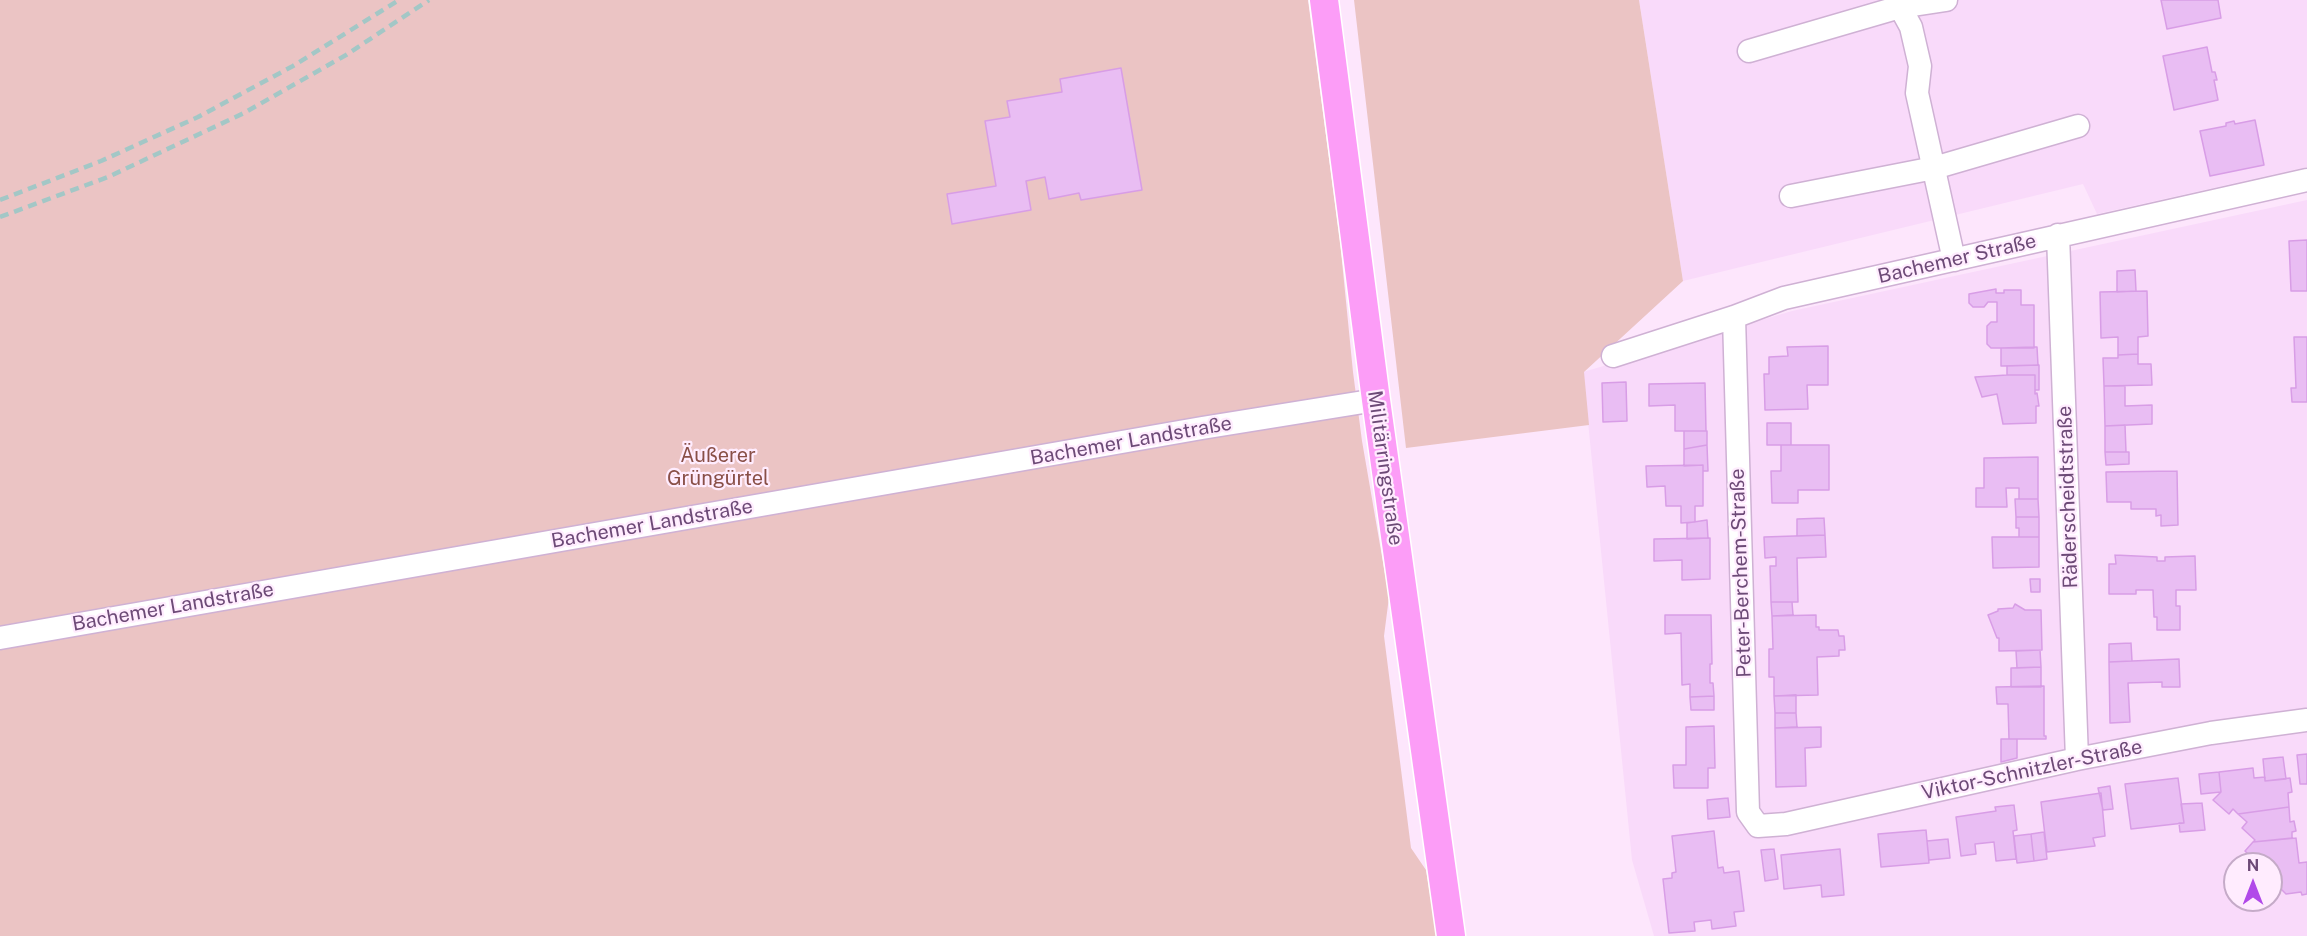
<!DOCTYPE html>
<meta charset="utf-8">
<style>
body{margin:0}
#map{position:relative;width:2307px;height:936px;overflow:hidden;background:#fde6fc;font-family:"Public Sans",sans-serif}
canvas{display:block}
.north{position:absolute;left:2223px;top:852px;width:60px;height:60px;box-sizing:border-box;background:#ffecfe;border:2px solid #c5abc8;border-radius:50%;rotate:0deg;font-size:16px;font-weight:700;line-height:24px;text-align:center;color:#6d4a77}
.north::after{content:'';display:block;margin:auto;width:21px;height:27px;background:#b149e9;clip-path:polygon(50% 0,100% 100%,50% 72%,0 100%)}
</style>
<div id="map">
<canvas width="2307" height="936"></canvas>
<div class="north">N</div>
</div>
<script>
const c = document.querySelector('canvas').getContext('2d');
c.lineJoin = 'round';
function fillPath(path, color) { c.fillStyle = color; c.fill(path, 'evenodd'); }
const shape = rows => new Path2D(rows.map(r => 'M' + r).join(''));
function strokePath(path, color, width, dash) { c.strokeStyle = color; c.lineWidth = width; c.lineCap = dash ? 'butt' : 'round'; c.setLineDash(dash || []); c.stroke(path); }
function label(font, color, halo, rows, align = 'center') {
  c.font = font + ' "Public Sans",sans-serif'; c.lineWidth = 4.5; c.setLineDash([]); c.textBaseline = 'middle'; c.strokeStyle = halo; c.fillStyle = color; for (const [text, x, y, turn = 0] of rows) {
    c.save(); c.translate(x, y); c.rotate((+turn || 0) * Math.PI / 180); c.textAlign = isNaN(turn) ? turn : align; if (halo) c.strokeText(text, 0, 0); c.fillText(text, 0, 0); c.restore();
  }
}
const residential = shape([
 [1639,0,2307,0,2307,167,2097,214,2083,184,1683,281],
 [2307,200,2307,936,1654,936,1632,860,1583,372,1792,311],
 [2235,864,2271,864,2271,900,2235,900]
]);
const green = shape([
 [0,0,1308,0,1340,241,1353,372,1362,441,1389,597,1384,636,1411,848,1426,870,1437,936,0,936],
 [1354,0,1639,0,1683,281,1584,372,1589,425,1406,448]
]);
const building = shape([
 [2161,0,2218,0,2221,18,2167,29,2161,0],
 [2207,47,2212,72,2215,72,2217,80,2214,80,2218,100,2174,110,2163,56,2207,47],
 [1121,68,1142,190,1081,200,1079,193,1049,199,1045,177,1026,181,1031,210,952,224,947,194,996,186,985,121,1010,117,1007,101,1062,92,1060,79,1121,68],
 [2255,120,2264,165,2210,176,2200,131,2226,126,2226,123,2234,121,2235,124,2255,120],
 [2307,240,2307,291,2291,291,2289,241,2307,240],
 [2135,270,2136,291,2117,292,2117,271,2135,270],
 [1996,289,1996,293,2004,293,2004,290,2021,290,2021,305,2034,305,2034,348,1991,348,1987,344,1987,326,1991,322,1997,322,1997,302,1988,302,1984,307,1973,307,1969,303,1969,294,1996,289],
 [2147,291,2148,336,2138,337,2138,354,2118,355,2118,337,2101,338,2100,292,2147,291],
 [2294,337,2307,337,2307,402,2292,402,2291,388,2296,388,2294,337],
 [1828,346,1828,385,1807,385,1808,409,1765,410,1764,374,1769,374,1769,357,1788,356,1787,347,1828,346],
 [2034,347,2037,347,2038,365,2001,366,2001,348,2034,347],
 [2138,354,2138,364,2151,364,2152,385,2104,386,2103,358,2118,358,2118,355,2138,354],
 [2039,365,2039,390,2035,390,2035,375,2007,375,2007,366,2039,365],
 [2007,375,2035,375,2035,394,2037,393,2039,406,2036,406,2036,423,2003,424,1997,394,1982,397,1975,377,2007,375],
 [1626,382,1627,421,1603,422,1602,383,1626,382],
 [1705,383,1706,431,1675,431,1675,405,1649,406,1649,384,1705,383],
 [2104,386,2125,386,2125,406,2152,405,2152,424,2105,426,2104,386],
 [1767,423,1791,423,1791,445,1767,445,1767,423],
 [2125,425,2126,452,2105,452,2105,426,2125,425],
 [1684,431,1707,431,1707,445,1684,449,1684,431],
 [1707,445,1708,471,1703,471,1703,465,1684,466,1684,449,1707,445],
 [1781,445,1829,445,1829,490,1798,490,1798,503,1772,503,1771,471,1781,471,1781,445],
 [2105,452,2129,452,2129,464,2106,465,2105,452],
 [2038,457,2038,499,2019,499,2019,488,2006,488,2007,507,1976,507,1976,488,1984,488,1984,458,2038,457],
 [1703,465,1703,506,1695,506,1695,522,1681,523,1681,506,1666,506,1665,486,1647,487,1646,466,1703,465],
 [2177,471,2178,525,2161,526,2161,515,2156,516,2156,509,2131,509,2131,502,2107,502,2106,472,2177,471],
 [2015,499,2038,499,2039,517,2016,517,2015,499],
 [2016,517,2039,517,2039,537,2019,537,2019,528,2016,528,2016,517],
 [1824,518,1825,535,1797,536,1797,519,1824,518],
 [1707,520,1708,538,1687,539,1687,523,1707,520],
 [1825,535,1826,557,1797,558,1798,602,1771,602,1770,566,1776,566,1776,557,1765,558,1764,537,1825,535],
 [1992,537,2039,537,2039,567,1993,568,1992,537],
 [1710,538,1710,579,1682,580,1682,560,1654,561,1654,539,1710,538],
 [2115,555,2157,557,2157,561,2165,561,2165,557,2195,556,2196,590,2176,590,2176,606,2180,606,2180,630,2157,630,2157,617,2154,617,2153,590,2136,590,2136,594,2109,594,2109,564,2116,564,2115,555],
 [2030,579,2040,579,2040,592,2031,592,2030,579],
 [1771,602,1792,602,1793,615,1772,616,1771,602],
 [2015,604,2025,610,2041,610,2042,650,1999,651,1999,638,1997,638,1988,615,1998,611,1998,609,2013,608,2015,604],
 [1665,615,1711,615,1712,664,1710,664,1710,683,1713,683,1714,696,1690,697,1690,684,1682,685,1681,633,1665,634,1665,615],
 [1816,615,1816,627,1819,627,1819,630,1838,630,1839,636,1844,636,1845,650,1839,650,1839,656,1817,657,1818,695,1774,696,1774,677,1769,677,1769,649,1773,649,1772,616,1816,615],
 [2131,643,2132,661,2109,662,2109,644,2131,643],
 [2040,650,2041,667,2017,668,2016,651,2040,650],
 [2179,659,2180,687,2162,687,2162,682,2128,683,2130,722,2110,723,2109,662,2179,659],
 [2041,667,2041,687,2011,687,2011,668,2041,667],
 [2044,686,2044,736,2046,736,2046,739,2009,739,2008,704,1997,704,1996,687,2044,686],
 [1796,695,1796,713,1775,713,1774,696,1796,695],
 [1714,696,1714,710,1691,710,1690,697,1714,696],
 [1775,713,1796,713,1797,727,1775,728,1775,713],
 [1714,726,1715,768,1708,768,1708,788,1674,788,1673,765,1686,765,1686,727,1714,726],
 [1821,727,1821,747,1805,748,1806,786,1776,787,1775,728,1821,727],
 [2001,739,2017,739,2017,758,2001,762,2001,739],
 [2307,754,2307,784,2300,784,2297,755,2307,754],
 [2283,757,2286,779,2265,781,2263,759,2283,757],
 [2253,768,2254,778,2265,777,2265,781,2290,778,2292,792,2288,793,2289,807,2238,814,2233,809,2229,814,2213,800,2221,792,2219,772,2253,768],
 [2219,772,2221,792,2201,794,2199,774,2219,772],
 [2178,778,2184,823,2131,829,2125,784,2178,778],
 [2110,786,2113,809,2103,810,2098,788,2110,786],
 [2101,793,2105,836,2093,838,2095,846,2047,852,2041,802,2101,793],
 [1728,798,1730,817,1708,819,1707,800,1728,798],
 [2202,803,2205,830,2180,832,2179,823,2184,823,2181,804,2202,803],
 [2014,805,2017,830,2013,831,2016,859,1996,861,1994,842,1975,844,1976,854,1961,856,1956,817,1996,811,1995,807,2014,805],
 [2289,807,2290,822,2294,821,2296,831,2292,832,2292,838,2253,842,2255,840,2242,828,2247,822,2238,814,2289,807],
 [1926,830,1929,863,1881,867,1878,834,1926,830],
 [1714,831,1718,868,1723,867,1724,873,1739,871,1744,911,1734,912,1736,926,1712,929,1711,920,1694,922,1695,931,1669,933,1663,879,1672,878,1672,873,1676,872,1672,836,1714,831],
 [2044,832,2047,859,2034,861,2031,834,2044,832],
 [2031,834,2034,861,2017,863,2014,836,2031,834],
 [2296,838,2299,863,2307,862,2307,894,2302,895,2301,892,2286,894,2279,887,2273,894,2271,892,2271,864,2258,864,2245,851,2253,842,2296,838],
 [1948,839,1950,858,1929,860,1927,841,1948,839],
 [1774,849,1778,879,1765,881,1761,850,1774,849],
 [1840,849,1844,895,1822,897,1821,885,1784,889,1781,855,1840,849]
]);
const minor = shape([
 [1898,0,1900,7,1911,27,1920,66,1917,93,1954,260],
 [1749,51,1900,7,1946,0],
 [1791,196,1934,168,2078,126],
 [2058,235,2077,759],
 [1734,317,1748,812,1758,826,1786,824,2077,759,2211,733,2307,720],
 [1613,356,1734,317,1784,298,2307,180],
 [0,638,1202,428,1376,400]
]);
const major = shape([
 [1324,0,1376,400,1451,936]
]);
const rail = shape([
 [0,200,101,161,198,117,293,66,399,0],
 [0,217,108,177,244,113,346,55,429,0]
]);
const streetNames = [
 ["Bachemer Straße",1957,259,-13],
 ["Bachemer Landstraße",1131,441,-10],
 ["Militärringstraße",1385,468,82],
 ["Räderscheidtstraße",2068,497,-92],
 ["Bachemer Landstraße",652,524,-10],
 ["Peter-Berchem-Straße",1741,573,-92],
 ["Bachemer Landstraße",173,607,-10],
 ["Viktor-Schnitzler-Straße",2032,770,-12]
];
const parkNames = [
 ["Äußerer",718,456],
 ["Grüngürtel",718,479]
];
fillPath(residential, '#f9dafa');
fillPath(green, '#ebc4c4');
fillPath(building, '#e9bdf3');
strokePath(building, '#d89de6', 1.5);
strokePath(minor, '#cfb1d4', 25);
strokePath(major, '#fff', 31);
strokePath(minor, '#fff', 22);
strokePath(major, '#fc9df7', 28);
strokePath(rail, '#a3c7c6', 4.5, [9, 6]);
label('20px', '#6d4a77', '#ffecfe', streetNames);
label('20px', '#894f47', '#ffecfe', parkNames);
</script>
